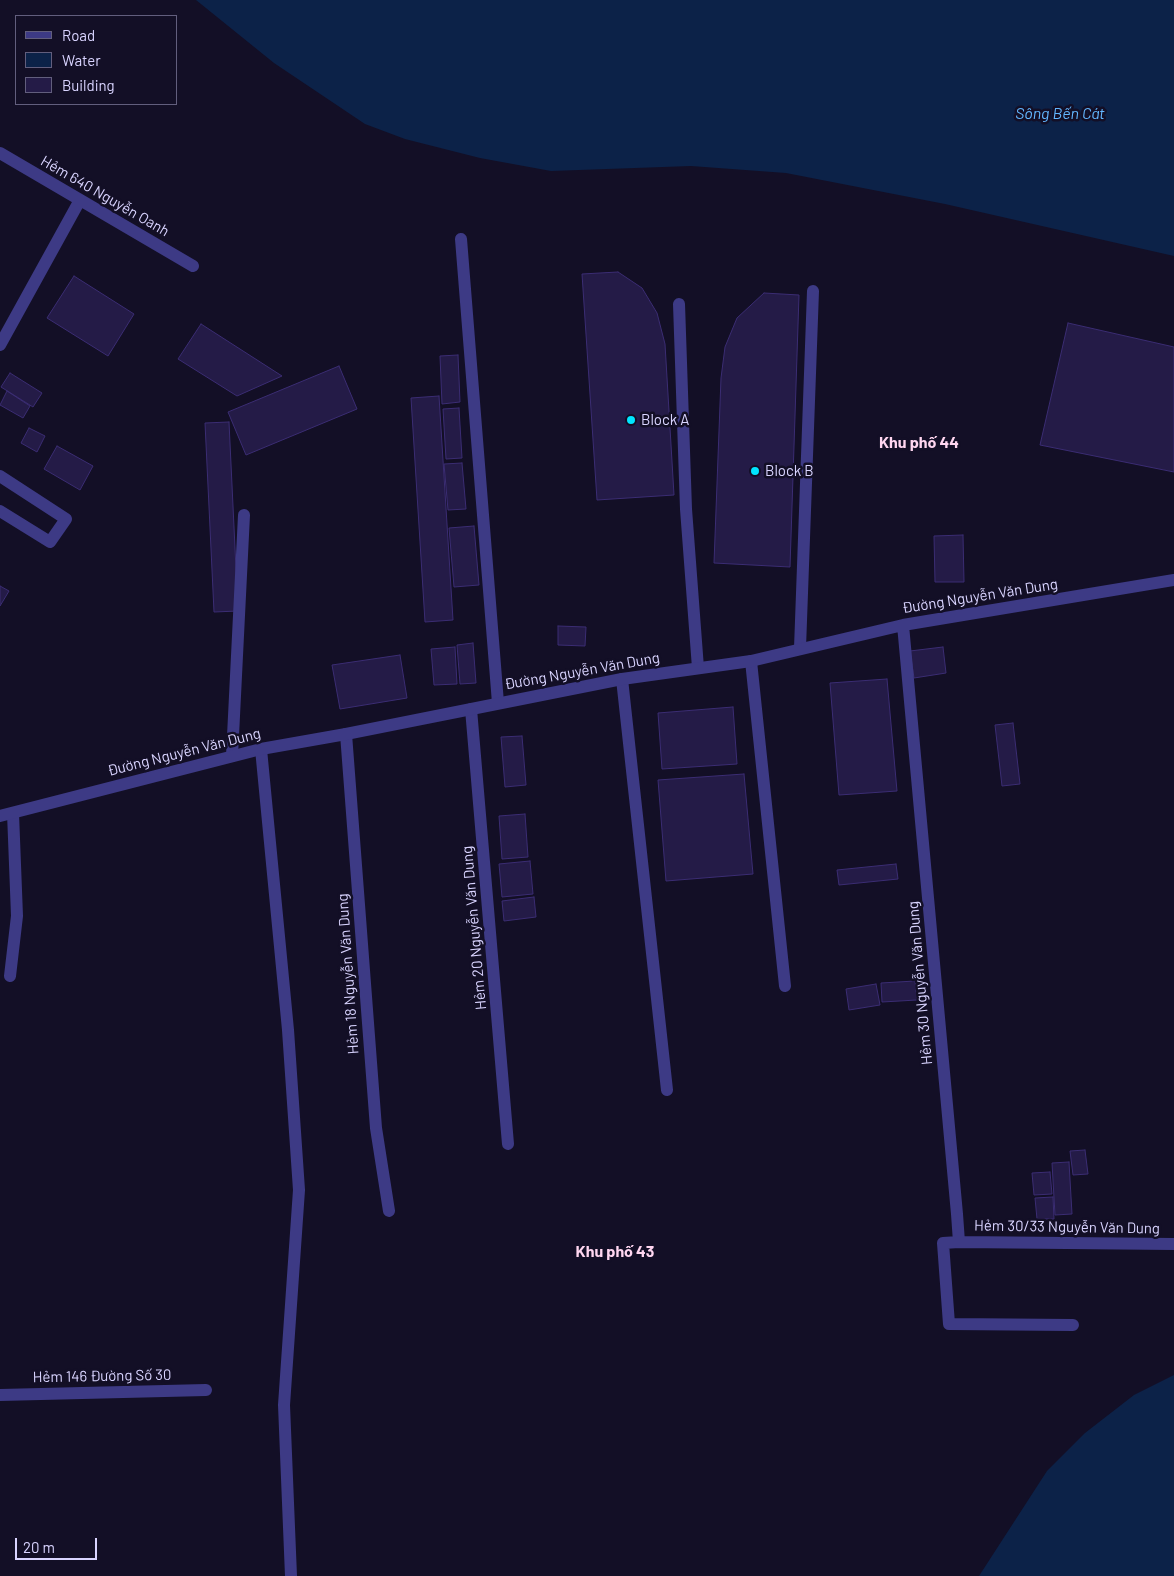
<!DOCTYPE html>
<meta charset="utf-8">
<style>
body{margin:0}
#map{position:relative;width:1174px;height:1576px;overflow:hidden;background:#130f26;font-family:Barlow,sans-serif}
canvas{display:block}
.legend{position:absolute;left:15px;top:15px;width:162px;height:90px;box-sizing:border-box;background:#130f26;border:1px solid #625e7d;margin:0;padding:6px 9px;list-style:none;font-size:15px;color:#d9d4ff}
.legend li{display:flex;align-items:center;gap:10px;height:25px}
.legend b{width:25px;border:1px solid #625e7d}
.scale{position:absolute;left:15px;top:1538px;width:82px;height:22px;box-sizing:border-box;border:2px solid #d9d4ff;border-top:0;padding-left:6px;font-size:15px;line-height:18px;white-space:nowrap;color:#d9d4ff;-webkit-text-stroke:4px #130f26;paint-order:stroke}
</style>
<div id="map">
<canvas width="1174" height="1576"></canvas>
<ul class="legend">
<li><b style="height:6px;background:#3d3a85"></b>Road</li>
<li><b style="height:14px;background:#0c2248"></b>Water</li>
<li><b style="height:14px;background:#241b47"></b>Building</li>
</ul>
<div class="scale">20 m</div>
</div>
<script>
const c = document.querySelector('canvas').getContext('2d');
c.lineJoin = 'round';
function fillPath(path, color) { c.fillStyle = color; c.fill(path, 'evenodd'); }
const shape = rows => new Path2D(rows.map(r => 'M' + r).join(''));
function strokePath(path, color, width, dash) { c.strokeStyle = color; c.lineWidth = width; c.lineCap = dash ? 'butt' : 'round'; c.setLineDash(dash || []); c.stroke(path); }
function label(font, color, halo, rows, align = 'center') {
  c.font = font + ' Barlow,sans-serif'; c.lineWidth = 5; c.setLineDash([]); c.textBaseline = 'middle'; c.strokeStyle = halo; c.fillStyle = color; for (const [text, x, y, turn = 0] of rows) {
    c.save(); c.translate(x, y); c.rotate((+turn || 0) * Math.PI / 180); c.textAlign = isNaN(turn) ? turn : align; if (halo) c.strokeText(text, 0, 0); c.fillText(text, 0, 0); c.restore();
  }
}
const water = shape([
 [196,0,1174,0,1174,256,945,204,786,173,691,166,551,171,480,158,405,139,365,124,274,63],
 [1174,1375,1174,1576,979,1576,1047,1471,1085,1433,1134,1395]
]);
const building = shape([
 [618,272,642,288,657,313,665,344,674,495,597,500,582,274,618,272],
 [74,276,134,314,108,356,47,318,74,276],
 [764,293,799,295,790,567,714,563,721,378,725,347,737,318,764,293],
 [1068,323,1174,347,1174,472,1040,445,1068,323],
 [201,324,282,376,237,396,178,359,201,324],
 [458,355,460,402,442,404,440,356,458,355],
 [339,366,357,409,246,455,228,412,339,366],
 [10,373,42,393,33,407,1,387,10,373],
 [7,391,30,406,23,418,0,405,7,391],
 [439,396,453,620,425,622,411,398,439,396],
 [459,408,462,458,446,459,443,409,459,408],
 [229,422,238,611,214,612,205,423,229,422],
 [29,428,45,436,37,452,21,443,29,428],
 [57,446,93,466,80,490,44,469,57,446],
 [462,463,466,509,448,510,444,464,462,463],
 [474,526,479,585,454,587,449,528,474,526],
 [963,535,964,582,935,582,934,536,963,535],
 [0,586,9,591,0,606,0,586],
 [558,626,586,627,585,646,558,645,558,626],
 [473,643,476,683,460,684,457,645,473,643],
 [455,647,457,684,434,685,431,649,455,647],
 [943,647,946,673,914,678,910,651,943,647],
 [400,655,407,698,340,709,332,665,400,655],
 [887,679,897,791,839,795,830,683,887,679],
 [733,707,737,764,662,769,658,713,733,707],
 [1013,723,1020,784,1002,786,995,725,1013,723],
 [522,736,526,785,505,787,501,737,522,736],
 [744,774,753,874,666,881,658,780,744,774],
 [525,814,528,857,502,859,499,816,525,814],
 [530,861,533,894,502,897,499,864,530,861],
 [896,864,898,879,839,885,837,870,896,864],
 [534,897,536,917,504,921,502,901,534,897],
 [915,981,917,1000,882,1002,881,983,915,981],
 [876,984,880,1005,849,1010,846,989,876,984],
 [1085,1150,1088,1174,1073,1175,1070,1151,1085,1150],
 [1069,1162,1072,1214,1055,1215,1052,1163,1069,1162],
 [1050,1172,1052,1194,1034,1195,1032,1173,1050,1172],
 [1053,1197,1054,1219,1037,1219,1035,1198,1053,1197]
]);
const lane = shape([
 [461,239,498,703],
 [679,304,686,509,698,668],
 [800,648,813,291],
 [751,661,785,986],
 [622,679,667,1090],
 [471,709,508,1144],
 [346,734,376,1128,389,1211],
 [261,749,288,1030,299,1190,284,1405,291,1576],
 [232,756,244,515],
 [10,976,17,916,13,813]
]);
const street = shape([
 [0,153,193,266],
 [0,345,80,200],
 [0,476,66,519,50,542,0,511],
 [903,625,957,1214,959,1242,943,1243,949,1324,1073,1325],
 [0,816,261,749,346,734,622,679,751,661,903,625,1174,580],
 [959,1242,1174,1244],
 [0,1395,206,1390]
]);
const markers = [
 [631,420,5,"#00e5ff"],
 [755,471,5,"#00e5ff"]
];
const streetNames = [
 ["Hẻm 640 Nguyễn Oanh",105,196,30],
 ["Đường Nguyễn Văn Dung",980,596,-9],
 ["Đường Nguyễn Văn Dung",582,671,-10],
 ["Đường Nguyễn Văn Dung",184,752,-14],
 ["Hẻm 20 Nguyễn Văn Dung",474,928,-95],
 ["Hẻm 18 Nguyễn Văn Dung",348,974,-94],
 ["Hẻm 30 Nguyễn Văn Dung",920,983,-95],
 ["Hẻm 30/33 Nguyễn Văn Dung",1067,1227,1],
 ["Hẻm 146 Đường Số 30",102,1376,-1]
];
const poiNames = [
 ["Block A",641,420],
 ["Block B",765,471]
];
const waterNames = [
 ["Sông Bến Cát",1060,114]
];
const neighbourhoodNames = [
 ["Khu phố 44",919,443],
 ["Khu phố 43",615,1252]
];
fillPath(water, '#0c2248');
fillPath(building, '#241b47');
strokePath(building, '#3b2d73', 1);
strokePath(lane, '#3d3a85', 12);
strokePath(street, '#3d3a85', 12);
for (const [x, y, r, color] of markers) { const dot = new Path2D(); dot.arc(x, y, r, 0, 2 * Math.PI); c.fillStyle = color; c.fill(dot); strokePath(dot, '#130f26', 2); }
label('15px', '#d9d4ff', '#130f26', streetNames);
label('15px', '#d9d4ff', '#130f26', poiNames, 'left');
label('italic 16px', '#62b6ff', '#130f26', waterNames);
label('bold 16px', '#ffd6f0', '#130f26', neighbourhoodNames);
</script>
